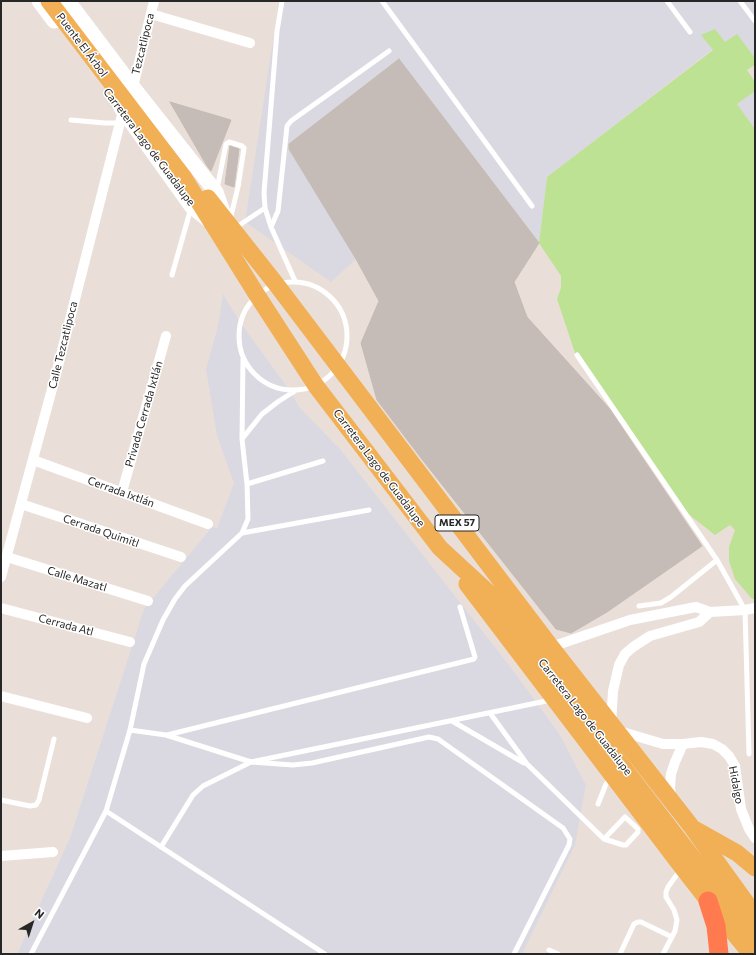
<!DOCTYPE html>
<meta charset="utf-8">
<style>
body{margin:0}
#map{position:relative;width:756px;height:955px;overflow:hidden;background:#eadfd8;font-family:Commissioner,sans-serif}
canvas{display:block}
.frame{position:absolute;inset:0;border:2px solid #272727;pointer-events:none}
.north{position:absolute;left:12px;top:903px;width:40px;height:40px;-webkit-text-stroke:3px #fff;paint-order:stroke;rotate:39deg;font-size:11px;font-weight:700;line-height:16px;text-align:center;color:#272727}
.north::after{content:'';display:block;margin:auto;width:14px;height:18px;background:#272727;clip-path:polygon(50% 0,100% 100%,50% 72%,0 100%)}
</style>
<div id="map">
<canvas width="756" height="955"></canvas>
<div class="frame"></div>
<div class="north">N</div>
</div>
<script>
const c = document.querySelector('canvas').getContext('2d');
c.lineJoin = 'round';
function fillPath(path, color) { c.fillStyle = color; c.fill(path, 'evenodd'); }
const shape = rows => new Path2D(rows.map(r => 'M' + r).join(''));
function strokePath(path, color, width, dash) { c.strokeStyle = color; c.lineWidth = width; c.lineCap = dash ? 'butt' : 'round'; c.setLineDash(dash || []); c.stroke(path); }
function label(font, color, halo, rows, align = 'center') {
  c.font = font + ' Commissioner,sans-serif'; c.lineWidth = 3; c.setLineDash([]); c.textBaseline = 'middle'; c.strokeStyle = halo; c.fillStyle = color; for (const [text, x, y, turn = 0] of rows) {
    c.save(); c.translate(x, y); c.rotate((+turn || 0) * Math.PI / 180); c.textAlign = isNaN(turn) ? turn : align; if (halo) c.strokeText(text, 0, 0); c.fillText(text, 0, 0); c.restore();
  }
}
const industrial = shape([
 [279,1,755,1,755,58,737,35,725,42,702,35,713,49,547,177,539,243,399,59,287,146,356,259,331,282,245,222],
 [755,87,755,129,737,104,754,92],
 [223,294,240,322,290,391,300,408,340,449,509,665,560,735,586,785,575,845,522,954,17,954,70,838,144,609,212,527,217,528,234,483,217,436,206,369,218,326]
]);
const green = shape([
 [715,29,725,42,737,34,755,58,755,65,747,70,755,82,754,92,737,104,755,129,755,599,752,599,735,579,729,561,729,547,735,530,730,525,715,535,687,513,576,356,557,299,561,288,561,276,539,243,547,177,713,50,701,35]
]);
const building = shape([
 [399,59,539,243,514,282,527,317,609,408,702,546,607,612,571,633,556,629,421,458,377,400,361,343,379,301,356,259,289,149,289,144,399,59],
 [170,102,231,120,211,171,207,166,170,102],
 [230,146,239,149,234,187,225,184,230,146]
]);
const lane = shape([
 [282,1,277,31,264,193,265,208,271,227,295,281],
 [382,1,532,206],
 [667,1,690,32],
 [740,1,755,21],
 [71,120,105,123,120,123],
 [217,189,226,144,229,142,242,146,244,148,238,187,230,220],
 [271,227,278,211,287,126,291,121,389,51],
 [235,228,265,208],
 [172,275,191,208],
 '239 336a54 54 0 1 1 108 0a54 54 0 1 1-108 0Z',
 [577,355,717,560,745,610,749,754],
 [242,439,262,414,279,401,295,391],
 [247,484,323,461],
 [242,533,369,510],
 [639,606,661,603,671,597,717,560],
 [490,713,527,764,604,839,623,845,626,845,638,832,638,829,625,817,604,839],
 [452,721,524,763],
 [130,730,166,735,251,762,293,765,312,763,429,737,438,739,563,828,570,839,569,845,514,954],
 [167,735,474,659,475,657,460,607],
 [1,800,30,806,36,805,39,800,54,739],
 [598,804,606,784,611,778],
 [106,811,325,954],
 [161,847,193,795,203,786,251,762,551,700],
 [549,950,558,954],
 [31,954,106,811,130,730,144,664,163,620,175,599,185,586,242,533,248,519,247,484,242,439,243,359],
 [620,954,634,924,638,922,641,922,672,937],
 [663,954,675,931,677,920,674,910,666,897,666,892,668,887,681,869]
]);
const street = shape([
 [151,14,250,43],
 [133,87,154,1],
 [33,460,208,524],
 [122,492,166,336],
 [21,504,181,557],
 [7,557,148,601],
 [1,577,55,378,123,111],
 [1,608,130,642],
 [551,647,630,620,696,607,710,612,745,610,755,608],
 [1,696,87,718],
 [611,724,613,691,619,665,625,654,633,647,650,636,699,622,710,612],
 [619,731,663,744,683,744,701,742,713,744,722,749,729,756,735,766,741,809,749,829,755,838],
 [671,799,670,787,671,774,675,762,683,744],
 [1,856,53,852]
]);
const secondary = shape([
 [39,1,54,21],
 [68,1,133,87,216,192,224,215],
 [121,108,191,206,208,220]
]);
const primary = shape([
 [49,1,184,178,257,295,316,386,440,548,490,594,755,939],
 [208,198,276,284,551,647,691,826,755,915],
 [467,584,682,867,728,926,751,954],
 [696,830,737,853,755,868]
]);
const highway = shape([
 [708,901,716,926,719,954]
]);
const shields = [
 [457,523,44]
];
const shieldNames = [
 ["MEX 57",457,523]
];
const streetNames = [
 ["Tezcatlipoca",143,44,-76],
 ["Puente El Árbol",82,45,53],
 ["Carretera Lago de Guadalupe",149,147,53],
 ["Calle Tezcatlipoca",63,345,-76],
 ["Privada Cerrada Ixtlán",144,414,-74],
 ["Carretera Lago de Guadalupe",379,468,53],
 ["Cerrada Ixtlán",121,492,20],
 ["Cerrada Quimitl",101,531,19],
 ["Calle Mazatl",77,579,17],
 ["Cerrada Atl",66,625,15],
 ["Carretera Lago de Guadalupe",585,717,52],
 ["Hidalgo",736,785,79]
];
fillPath(industrial, '#dad9e2');
fillPath(green, '#bde293');
fillPath(building, '#c5bcb8');
strokePath(building, '#c5bbb2', 1);
strokePath(lane, '#fff', 5);
strokePath(street, '#fff', 10);
strokePath(secondary, '#fff', 15);
strokePath(primary, '#f1b056', 17);
strokePath(highway, '#ff7a4e', 19);
for (const [x, y, w] of shields) { const box = new Path2D(); box.roundRect(x - w / 2, y - 8, w, 16, 3); c.fillStyle = '#fff'; c.fill(box); strokePath(box, '#272727', 1); }
label('bold 10px', '#272727', null, shieldNames);
label('11px', '#272727', '#fff', streetNames);
</script>
